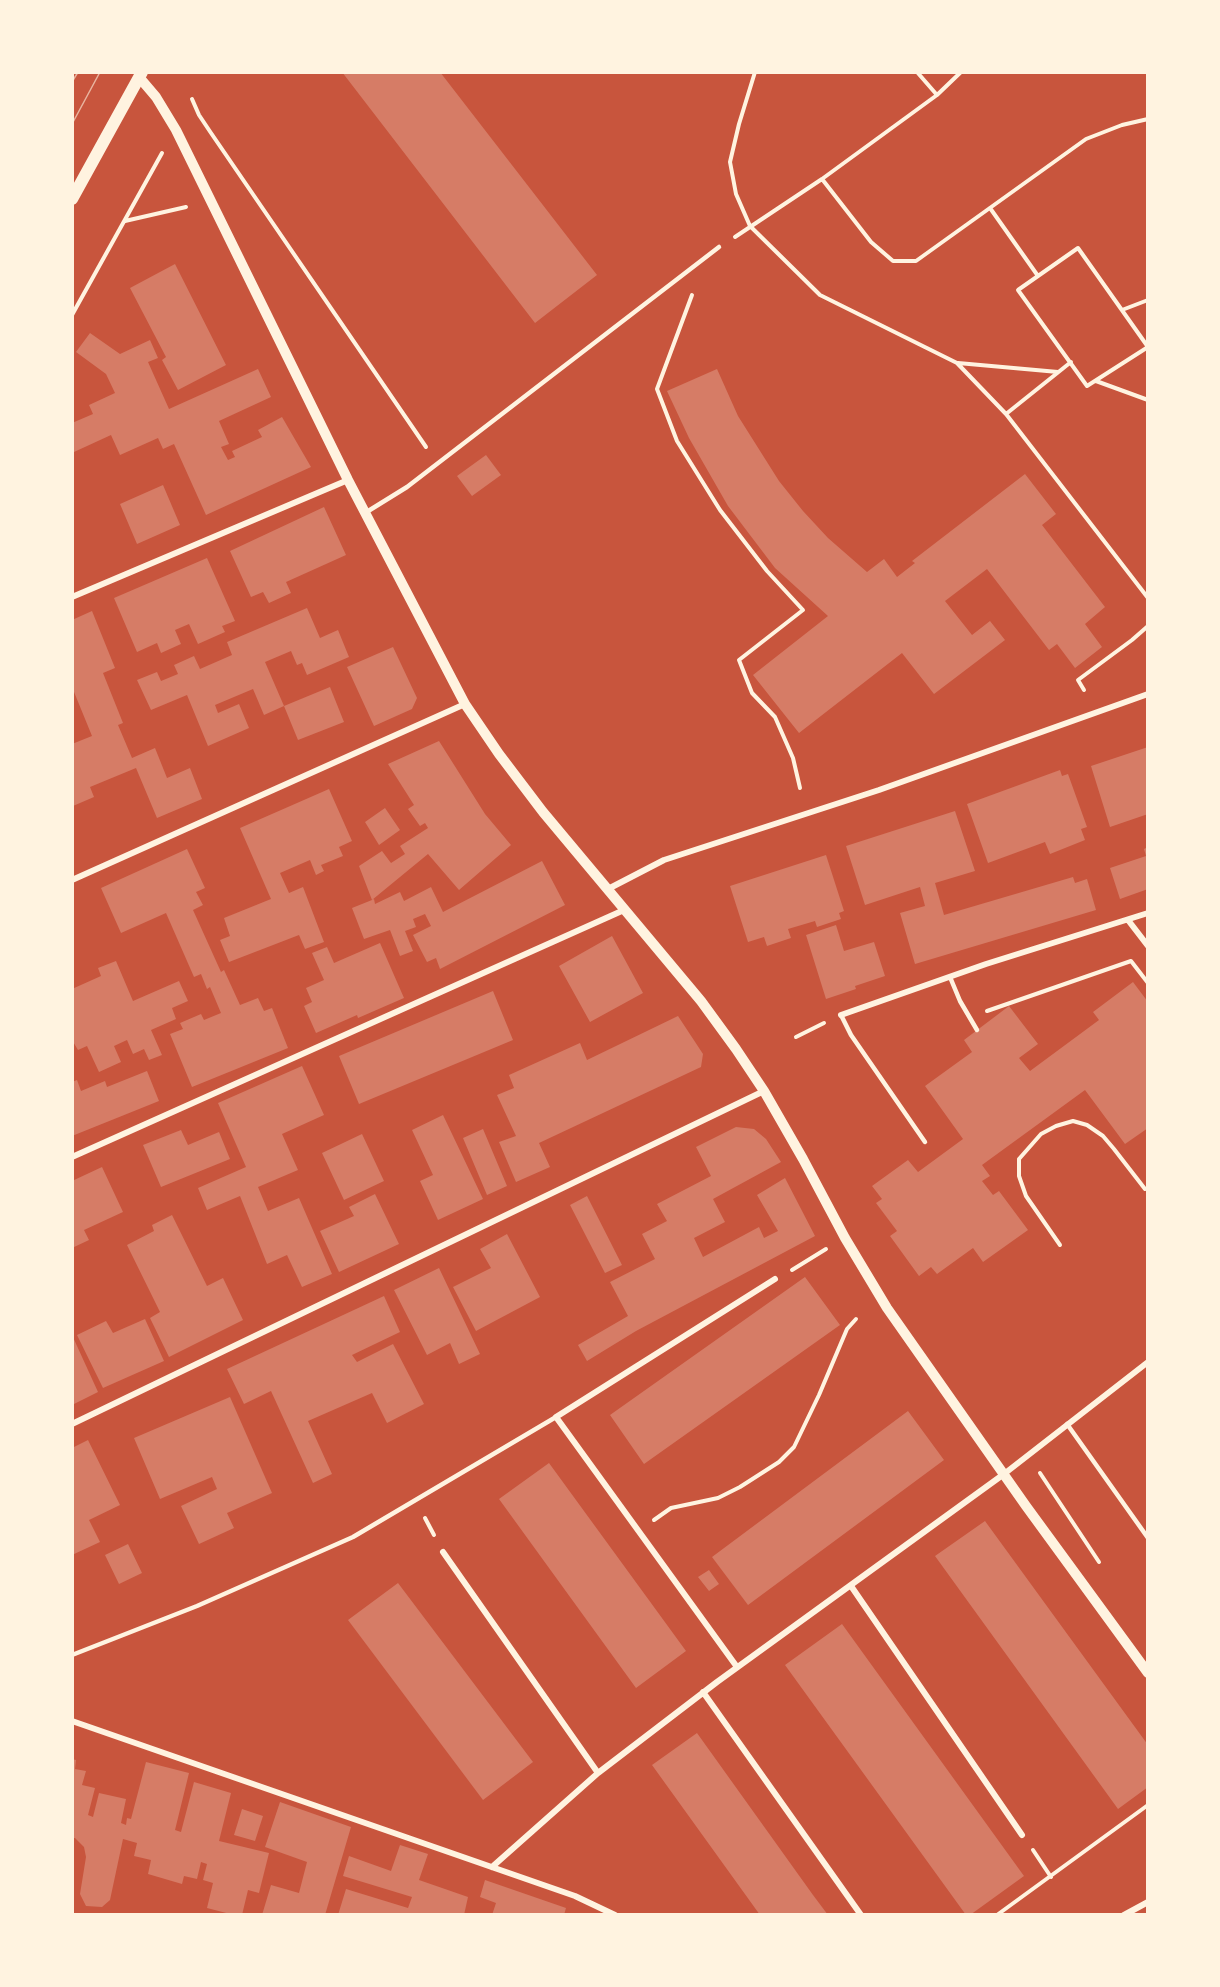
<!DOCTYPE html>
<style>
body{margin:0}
#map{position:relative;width:1220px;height:1987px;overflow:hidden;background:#c8553d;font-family:Arial,sans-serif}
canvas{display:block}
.frame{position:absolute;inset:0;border:74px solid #fff3e0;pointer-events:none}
</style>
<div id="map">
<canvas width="1220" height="1987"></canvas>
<div class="frame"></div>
</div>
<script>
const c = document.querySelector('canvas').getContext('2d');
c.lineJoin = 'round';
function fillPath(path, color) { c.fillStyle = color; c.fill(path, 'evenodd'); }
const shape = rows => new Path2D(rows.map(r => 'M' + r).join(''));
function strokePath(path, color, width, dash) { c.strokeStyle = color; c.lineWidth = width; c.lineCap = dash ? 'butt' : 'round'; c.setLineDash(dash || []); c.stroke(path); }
const building = shape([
 [342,72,440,72,597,275,535,323],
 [175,264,226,365,178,390,162,360,166,357,130,288],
 [90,333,120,354,150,340,158,358,148,362,169,409,258,369,271,397,219,421,229,444,221,447,228,460,235,457,232,451,262,437,258,430,282,417,311,467,206,515,174,444,163,449,158,438,120,455,111,435,74,452,72,447,72,423,93,414,89,405,115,393,106,374,76,352],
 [717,369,738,416,779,481,803,511,828,538,867,572,884,559,897,577,915,563,912,561,1025,474,1056,514,1042,525,1105,607,1085,624,1102,647,1075,668,1057,644,1049,650,987,569,945,601,972,635,990,621,1005,640,934,694,902,653,799,733,753,675,828,616,775,568,728,506,689,438,667,391],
 [486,455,501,475,472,496,457,476],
 [163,485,180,525,137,544,120,504],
 [324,507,346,555,286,582,291,593,269,603,263,592,251,597,230,551],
 [207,558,235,621,222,626,225,632,198,644,189,624,175,630,181,644,161,653,157,643,137,652,114,598],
 [307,608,320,638,338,630,349,657,307,675,302,663,297,665,291,651,265,662,284,706,264,715,253,689,215,705,218,713,239,704,249,728,208,746,187,695,151,710,137,680,157,672,161,681,178,674,174,665,194,656,200,669,232,655,227,642],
 [92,611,115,668,103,673,123,723,118,725,132,758,155,748,167,778,190,768,202,799,157,818,136,768,90,787,94,797,73,806,72,744,92,736,72,687,72,620],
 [393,647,417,698,412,709,374,726,347,667],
 [330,687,344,722,298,740,284,706],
 [439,741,485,814,511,845,459,890,428,854,372,900,374,899,375,904,400,892,404,901,431,887,443,912,542,861,565,905,440,969,436,958,427,962,413,935,431,926,425,914,413,919,416,927,405,931,413,951,400,956,390,930,364,939,352,908,372,900,359,866,382,851,391,863,405,854,400,846,428,828,425,823,420,826,408,809,414,805,388,764],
 [1148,747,1148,814,1110,827,1091,766],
 [1060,770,1062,776,1068,774,1087,827,1081,829,1085,840,1050,854,1045,842,988,863,967,804],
 [329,789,352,841,339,847,343,856,321,865,324,871,316,875,310,860,280,873,289,893,303,887,324,942,305,949,299,935,229,962,220,940,230,936,224,918,271,899,240,828],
 [385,808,400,830,379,845,365,822],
 [955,811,975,871,935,883,944,915,1073,877,1075,883,1087,879,1096,910,915,964,900,913,925,906,920,887,865,905,846,846],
 [1148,847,1148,889,1120,899,1110,868,1146,856,1144,849],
 [187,849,205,888,196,892,203,905,193,910,221,972,224,970,240,1005,258,998,264,1011,272,1008,288,1048,192,1087,170,1034,183,1029,180,1023,201,1014,204,1020,221,1013,210,987,207,989,201,974,194,977,166,913,121,933,101,888],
 [826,855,844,911,839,913,841,919,817,927,815,921,788,929,791,938,767,946,764,937,748,942,730,886],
 [836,925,844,951,874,942,885,976,855,986,856,989,826,999,806,935],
 [612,936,643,993,590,1022,559,966],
 [380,943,404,998,358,1018,357,1015,316,1033,304,1006,312,1002,306,988,324,980,312,953,327,947,334,963],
 [116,961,133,1001,179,981,188,1001,172,1008,176,1019,151,1030,162,1055,149,1060,144,1049,133,1054,127,1040,114,1046,121,1062,99,1072,87,1046,78,1050,72,1040,72,989,101,976,98,968],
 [1133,982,1148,1002,1148,1128,1125,1144,1085,1090,982,1165,990,1176,982,1181,993,1195,999,1191,1028,1230,983,1262,973,1248,937,1274,931,1267,919,1276,890,1236,897,1231,876,1203,882,1199,872,1186,908,1160,918,1172,963,1139,925,1086,972,1052,964,1040,1009,1006,1038,1044,1019,1058,1030,1071,1099,1020,1093,1012],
 [493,991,513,1040,359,1104,339,1056],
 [678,1016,703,1054,701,1067,539,1143,550,1167,516,1182,499,1142,516,1136,497,1095,514,1088,509,1075,580,1043,587,1060],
 [302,1066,324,1115,282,1134,298,1170,258,1187,268,1211,299,1198,332,1274,302,1287,287,1255,267,1264,240,1196,207,1210,198,1188,246,1167,218,1103],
 [147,1071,159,1101,72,1136,72,1082,77,1080,81,1091,105,1081,107,1087],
 [443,1115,483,1199,438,1220,420,1181,433,1175,412,1130],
 [736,1127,754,1129,766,1139,781,1162,713,1199,725,1222,694,1238,703,1257,759,1227,764,1238,778,1231,757,1195,785,1178,815,1236,636,1331,587,1361,578,1345,628,1316,610,1282,655,1259,642,1234,667,1221,657,1204,711,1176,696,1147],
 [483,1129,507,1186,487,1195,463,1138],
 [181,1130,188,1145,219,1132,230,1159,161,1187,143,1145],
 [362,1134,384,1181,344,1200,322,1153],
 [102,1167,123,1212,84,1230,89,1240,72,1248,72,1181],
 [375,1194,399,1244,339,1272,320,1231,354,1216,349,1207],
 [587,1196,622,1265,605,1273,570,1205],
 [172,1215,207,1286,223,1278,243,1320,169,1357,150,1318,160,1312,127,1245,154,1231,152,1225],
 [507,1234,540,1297,476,1331,453,1287,491,1268,480,1249],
 [439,1268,480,1354,459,1364,450,1343,427,1355,394,1290],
 [805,1277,840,1325,644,1464,610,1415],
 [384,1296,400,1332,352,1355,357,1362,393,1344,424,1404,387,1423,372,1393,308,1421,332,1474,313,1483,271,1391,244,1404,227,1369],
 [145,1319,164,1361,103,1388,77,1335,106,1321,113,1333],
 [72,1335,98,1392,72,1405],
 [230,1397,272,1493,227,1513,234,1528,199,1544,181,1506,217,1489,212,1477,160,1499,134,1438],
 [908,1411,944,1460,748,1605,712,1557],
 [88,1440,120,1505,89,1520,100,1542,72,1555,72,1448],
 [549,1463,686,1651,636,1688,499,1499],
 [985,1521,1148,1745,1148,1787,1118,1809,935,1556],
 [128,1544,142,1573,119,1584,105,1555],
 [709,1570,719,1584,709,1591,698,1577],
 [398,1583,533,1762,483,1800,348,1620],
 [842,1624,1024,1876,970,1915,966,1915,785,1665],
 [697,1733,813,1895,828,1915,760,1915,652,1765],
 [72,1759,76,1760,75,1769,86,1771,82,1785,95,1788,88,1815,93,1817,99,1793,126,1799,121,1823,126,1825,127,1818,131,1819,146,1762,189,1773,175,1830,181,1832,194,1782,231,1793,219,1841,269,1853,259,1893,248,1890,242,1915,234,1915,207,1908,213,1883,203,1880,207,1864,201,1862,197,1879,184,1876,182,1884,148,1874,151,1860,134,1856,137,1843,123,1839,110,1900,102,1907,86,1906,80,1894,86,1857,84,1847,75,1838,72,1838],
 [280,1802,351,1827,325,1915,262,1915,271,1885,299,1893,307,1862,265,1847],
 [242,1809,263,1816,255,1841,234,1835],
 [400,1845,428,1854,419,1880,468,1897,464,1915,338,1915,346,1889,408,1908,412,1897,343,1876,349,1856,391,1871],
 [485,1880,566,1908,564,1915,492,1915,496,1903,480,1897]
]);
const path = shape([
 [755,72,739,124,730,162,736,194,750,226,820,295,957,363,1006,414,1148,598],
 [917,72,937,95],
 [192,99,199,115,211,133,426,447],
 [822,179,871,242,893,261,916,261,1086,139,1122,125,1148,119],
 [990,208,1038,276,1078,248,1148,347,1087,386,1018,290,1038,276],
 [125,221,186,207],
 [735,237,822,179,937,95,961,72],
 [692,295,657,389,677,441,720,510,767,571,803,610,739,660,752,693,775,717,793,758,800,788],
 [1122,310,1148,300],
 [72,315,162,153],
 [958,363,1058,372],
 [1096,381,1148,400],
 [1006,414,1071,362],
 [1084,690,1078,680,1132,640,1148,626],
 [987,1011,1131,961,1148,983],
 [796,1037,824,1023],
 [1060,1245,1026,1196,1019,1176,1019,1159,1041,1134,1056,1126,1073,1121,1087,1125,1103,1136,1114,1149,1145,1189],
 [792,1270,826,1249],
 [1040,1473,1099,1562],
 [425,1518,434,1535],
 [654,1520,671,1508,718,1498,740,1487,779,1462,794,1447,819,1395,847,1329,856,1319],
 [1033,1850,1051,1877],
 [997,1915,1148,1805]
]);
const service = shape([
 [365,513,407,487,719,247],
 [950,977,960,1001,977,1030],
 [841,1015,851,1035,925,1142],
 [1067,1424,1148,1538],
 [72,1655,197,1606,353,1537,556,1417]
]);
const minor = shape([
 [72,597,348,480],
 [72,880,465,704],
 [608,889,664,860,879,790,1148,694],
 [1128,920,1148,946],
 [841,1015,986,964,1148,913],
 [72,1157,624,910],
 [72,1424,764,1091],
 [443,1552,598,1773],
 [851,1586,1022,1835],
 [737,1667,556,1417,775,1279],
 [703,1692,861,1915],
 [72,1721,575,1896,615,1915],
 [492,1867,598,1773,717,1682,1004,1474,1148,1362],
 [1124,1915,1148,1902]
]);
const tertiary = shape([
 [139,77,156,97,176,130,348,480,465,704,499,754,543,812,701,1001,736,1049,764,1091,803,1159,845,1238,887,1308,1026,1506,1148,1673]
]);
const secondary = shape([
 [72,199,142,72]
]);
const tram = shape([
 [72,82,78,72],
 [72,124,100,72]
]);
fillPath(building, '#d67c66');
strokePath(path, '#fff3e0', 4);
strokePath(service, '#fff3e0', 4.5);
strokePath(minor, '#fff3e0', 6);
strokePath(tertiary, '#fff3e0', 10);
strokePath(secondary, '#fff3e0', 12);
strokePath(tram, '#e9b49f', 1.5);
</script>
